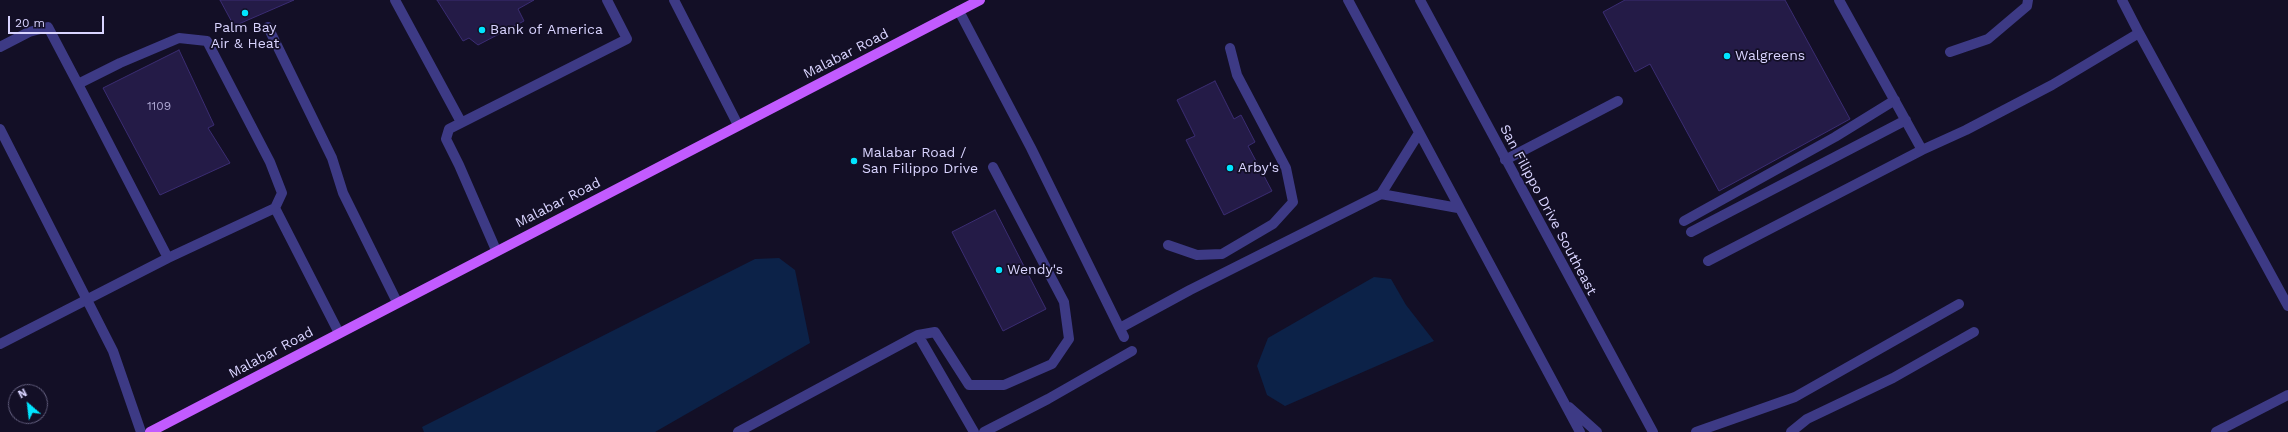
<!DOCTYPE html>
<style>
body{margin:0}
#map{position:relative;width:2288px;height:432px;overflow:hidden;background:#130f26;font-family:"Work Sans",sans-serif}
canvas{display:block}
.north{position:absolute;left:8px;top:384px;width:40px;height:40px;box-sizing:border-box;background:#130f26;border:1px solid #625e7d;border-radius:50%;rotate:332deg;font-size:11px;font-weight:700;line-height:16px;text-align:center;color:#d9d4ff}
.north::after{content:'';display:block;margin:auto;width:14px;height:18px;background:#00e5ff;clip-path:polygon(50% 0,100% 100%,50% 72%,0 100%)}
.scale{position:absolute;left:8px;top:16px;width:96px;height:18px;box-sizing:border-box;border:2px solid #d9d4ff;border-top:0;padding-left:5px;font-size:12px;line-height:14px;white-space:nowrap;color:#d9d4ff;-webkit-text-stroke:3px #130f26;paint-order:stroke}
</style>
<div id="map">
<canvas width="2288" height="432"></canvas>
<div class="north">N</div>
<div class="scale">20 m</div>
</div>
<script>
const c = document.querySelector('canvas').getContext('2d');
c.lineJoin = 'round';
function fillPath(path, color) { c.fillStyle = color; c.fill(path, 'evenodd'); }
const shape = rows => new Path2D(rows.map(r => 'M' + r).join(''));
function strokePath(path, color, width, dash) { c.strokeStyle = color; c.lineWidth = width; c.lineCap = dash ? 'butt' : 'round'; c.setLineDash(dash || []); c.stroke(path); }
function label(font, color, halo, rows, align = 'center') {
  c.font = font + ' "Work Sans",sans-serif'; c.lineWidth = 3.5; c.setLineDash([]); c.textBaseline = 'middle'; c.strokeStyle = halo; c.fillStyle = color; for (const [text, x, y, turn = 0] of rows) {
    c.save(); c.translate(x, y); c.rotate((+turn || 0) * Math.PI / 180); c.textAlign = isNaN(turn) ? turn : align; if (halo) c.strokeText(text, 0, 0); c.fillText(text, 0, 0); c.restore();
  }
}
const water = shape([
 [779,258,795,270,810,343,655,432,424,432,422,427,755,259],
 [1374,277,1391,279,1406,305,1434,341,1285,406,1267,395,1257,366,1268,338]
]);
const building = shape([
 [220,0,294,0,234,26,220,0],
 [437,0,534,0,518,9,524,21,478,45,469,38,463,41,437,0],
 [1625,0,1785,0,1850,119,1719,191,1650,64,1635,72,1603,12,1625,0],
 [179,50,214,125,208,128,230,163,160,195,103,88,179,50],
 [1215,81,1234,119,1241,115,1255,142,1248,146,1272,191,1224,215,1186,140,1195,136,1177,100,1215,81],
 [995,210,1046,309,1003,331,952,232,995,210]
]);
const minor = shape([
 [395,0,461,122],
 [674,0,738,125],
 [1348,0,1580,432],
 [1420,0,1653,432],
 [959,11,1031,148,1124,337],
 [268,27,332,158,343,193,397,302],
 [2139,33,2288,306],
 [0,47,29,32,48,27,78,84,168,258,275,208,282,193,270,162,207,41,179,38,120,63,78,84],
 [1950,52,1988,39,2027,6,2028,0],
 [0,129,113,351,141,432],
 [1922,150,1966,130,2052,85,2139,33,2122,0],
 [1505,160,1618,101],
 [1381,194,1458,208],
 [275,208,339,333],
 [1684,221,1835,137,1895,100],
 [1691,232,1906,120],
 [1168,245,1197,255,1222,254,1273,224,1293,202,1286,168,1237,75,1230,48],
 [496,250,459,165,446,139,449,129,627,39,607,0],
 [1708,261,1922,150,1839,0],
 [1120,328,1190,290,1381,194,1419,133],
 [918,335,974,432],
 [0,344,168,258],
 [1569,407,1597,432],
 [738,432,918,335,935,332,969,385,1004,385,1052,364,1069,339,1064,302,993,167],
 [984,432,1048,399,1132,351],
 [1696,432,1795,397,1959,304],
 [1791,432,1807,419,1893,378,1974,332],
 [2216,432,2288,395]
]);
const major = shape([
 [150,432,980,0]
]);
const markers = [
 [245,13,4,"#00e5ff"],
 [482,30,4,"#00e5ff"],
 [1727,56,4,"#00e5ff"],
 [854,161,4,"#00e5ff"],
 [1230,168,4,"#00e5ff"],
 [999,270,4,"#00e5ff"]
];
const numberNames = [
 ["1109",159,106]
];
const poiNames = [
 ["Palm Bay",245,28,"center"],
 ["Air & Heat",245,44,"center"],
 ["Bank of America",490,30],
 ["Walgreens",1735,56],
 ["Malabar Road /",862,153],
 ["San Filippo Drive",862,169],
 ["Arby's",1238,168],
 ["Wendy's",1007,270]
];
const streetNames = [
 ["Malabar Road",846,54,-27],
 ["Malabar Road",558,203,-27],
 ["San Filippo Drive Southeast",1548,210,62],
 ["Malabar Road",271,353,-28]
];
fillPath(water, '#0c2248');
fillPath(building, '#241b47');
strokePath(building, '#3b2d73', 1);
strokePath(minor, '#3d3a85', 10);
strokePath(major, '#c25bff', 10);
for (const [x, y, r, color] of markers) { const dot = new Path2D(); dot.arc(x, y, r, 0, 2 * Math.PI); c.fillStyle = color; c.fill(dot); strokePath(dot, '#130f26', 1.5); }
label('12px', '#aca6d1', null, numberNames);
label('14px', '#d9d4ff', '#130f26', poiNames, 'left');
label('14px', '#d9d4ff', '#130f26', streetNames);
</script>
